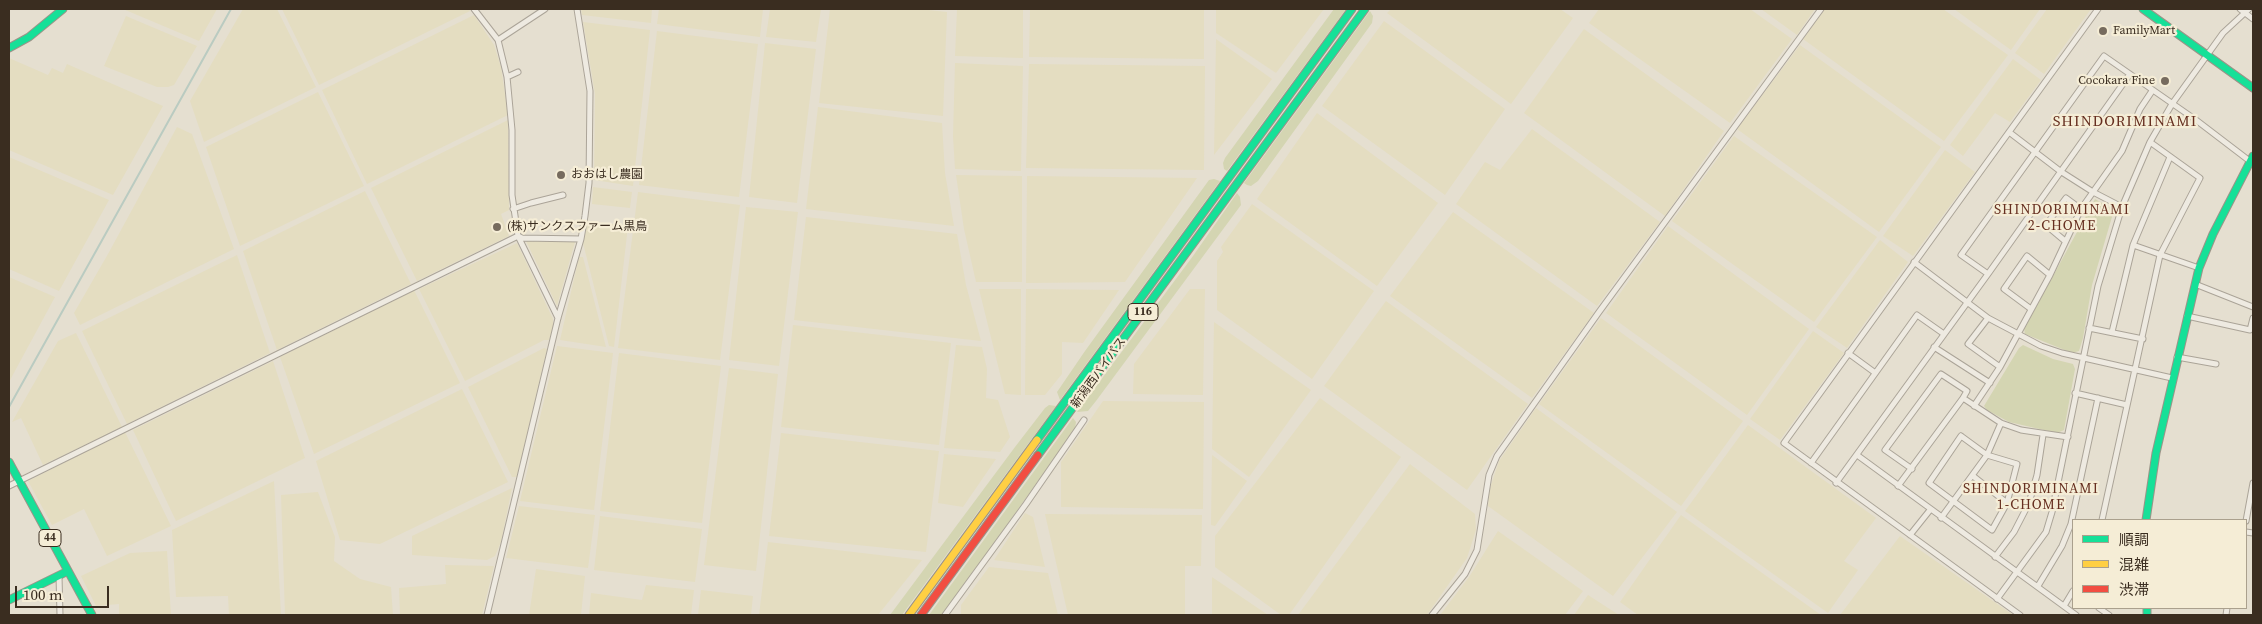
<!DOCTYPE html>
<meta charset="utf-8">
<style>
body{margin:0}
#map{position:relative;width:2262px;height:624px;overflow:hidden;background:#e5dfd0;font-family:"Source Serif 4","Noto Sans JP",serif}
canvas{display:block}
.frame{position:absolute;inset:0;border:10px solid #3a2d20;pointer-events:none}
.legend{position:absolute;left:2072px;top:519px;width:175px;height:90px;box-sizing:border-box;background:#f5edd6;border:1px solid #aaa08d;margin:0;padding:6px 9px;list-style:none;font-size:15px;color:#3a2d20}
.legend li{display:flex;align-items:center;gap:10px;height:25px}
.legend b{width:25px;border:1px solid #aaa08d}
.scale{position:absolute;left:15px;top:586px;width:94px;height:22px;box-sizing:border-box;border:2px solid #3a2d20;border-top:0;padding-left:6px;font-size:15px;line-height:18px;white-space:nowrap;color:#3a2d20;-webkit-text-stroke:4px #f5edd6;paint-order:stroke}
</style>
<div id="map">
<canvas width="2262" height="624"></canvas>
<div class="frame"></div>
<ul class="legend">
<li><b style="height:6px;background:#16e098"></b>順調</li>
<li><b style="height:6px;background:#ffcf43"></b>混雑</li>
<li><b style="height:6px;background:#f24e42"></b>渋滞</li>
</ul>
<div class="scale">100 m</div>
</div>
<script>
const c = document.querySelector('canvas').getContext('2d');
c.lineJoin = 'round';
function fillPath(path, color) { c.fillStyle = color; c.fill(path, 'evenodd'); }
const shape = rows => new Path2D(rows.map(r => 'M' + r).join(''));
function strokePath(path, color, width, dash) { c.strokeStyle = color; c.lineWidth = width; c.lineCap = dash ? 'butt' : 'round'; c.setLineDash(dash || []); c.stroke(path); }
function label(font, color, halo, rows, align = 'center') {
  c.font = font + ' "Source Serif 4","Noto Sans JP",serif'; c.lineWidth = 4.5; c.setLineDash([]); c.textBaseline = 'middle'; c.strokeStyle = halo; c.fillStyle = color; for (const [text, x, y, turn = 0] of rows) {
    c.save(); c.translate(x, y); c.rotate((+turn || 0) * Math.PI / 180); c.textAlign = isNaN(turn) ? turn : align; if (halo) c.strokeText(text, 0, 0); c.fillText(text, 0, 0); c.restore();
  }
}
const farmland = shape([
 [123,9,217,9,199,41],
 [243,9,277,9,316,87,204,142,190,101],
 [282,9,469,9,470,11,319,85],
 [581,9,652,9,651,23,582,15],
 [659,9,763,9,760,37,657,24],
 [770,9,821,9,816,42,766,37],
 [830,9,919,9,947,12,943,116,819,103],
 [957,9,1023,9,1023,58,955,56],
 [1030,9,1204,9,1204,59,1029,57],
 [1216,9,1324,9,1276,73,1216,33],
 [1391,9,1560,9,1573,18,1511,104,1387,13],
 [1599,9,1750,9,1792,39,1730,123,1589,23],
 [1761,9,1815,9,1797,35],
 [1825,9,1943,9,2008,55,1944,141,1803,39],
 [1954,9,2040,9,2011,50],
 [2047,9,2091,9,2044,74,2015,53],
 [474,15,494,45,501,67,508,115,367,184,322,90],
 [126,16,197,46,174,85,168,87,157,87,104,66],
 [1384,21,1505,109,1445,195,1322,106],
 [583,22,650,30,633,186,594,180,595,94],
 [1584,29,1724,131,1665,216,1524,113],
 [657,31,758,44,739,197,639,185],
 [1216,39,1272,79,1214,155],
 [765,43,816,49,797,203,749,197],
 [1800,45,1941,147,1879,232,1737,129],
 [9,58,48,75,52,68,63,73,67,64,163,106,113,195,9,150],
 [2013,59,2041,80,2010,122,1995,113,1963,156,1950,145],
 [955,63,1023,66,1021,171,955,169,953,136],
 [1029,64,1205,66,1204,170,1026,168],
 [318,92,364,186,240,246,206,147],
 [818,107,942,123,945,173,954,226,806,209],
 [1317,113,1438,203,1377,286,1257,199],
 [508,120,509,210,501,214,509,236,417,281,371,188],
 [177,127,192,134,234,249,80,325,74,313,108,254],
 [1532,129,1660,222,1597,306,1456,204,1485,162,1500,170],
 [1734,136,1877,237,1814,322,1672,221],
 [1945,150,1975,172,1913,256,1883,236],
 [9,157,109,200,59,291,9,269],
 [956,175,1022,176,1022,282,976,282,964,229],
 [1027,176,1197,178,1125,282,1026,283],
 [593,187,632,192,630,208,592,204],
 [365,191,411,284,277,350,243,251],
 [638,192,740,205,720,360,618,348],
 [1252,204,1374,291,1312,379,1217,310,1217,261,1223,252,1221,247],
 [746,207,798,212,779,366,729,360],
 [1453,212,1594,313,1532,398,1390,296],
 [806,217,957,234,966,285,981,341,794,320],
 [588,221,628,226,614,347,609,346,583,243],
 [1668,226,1809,329,1747,415,1606,313],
 [1880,240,1908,262,1847,348,1816,327],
 [526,241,575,242,557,306],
 [517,243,553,319,553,329,549,340,544,340,465,381,419,289],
 [237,255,270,353,127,424,82,331],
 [579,257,583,257,606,347,560,340],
 [9,277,55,297,9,382],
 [979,289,1021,289,1021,395,1005,394],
 [1026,289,1119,290,1083,343,1062,342,1062,374,1045,395,1025,395],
 [1190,289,1205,289,1203,395,1133,394,1134,364],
 [414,290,460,383,314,454,280,357],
 [1386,301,1528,404,1467,490,1324,386],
 [1601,318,1743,421,1681,506,1539,404],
 [1214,322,1311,390,1249,477,1212,449],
 [793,325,951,343,939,445,781,427],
 [1813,331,1844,353,1780,440,1750,419],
 [76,333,122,427,43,465,21,418,12,422,58,341],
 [956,345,982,347,987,369,986,398,998,400,1010,437,1000,452,944,448],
 [557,346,613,353,594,510,520,501],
 [544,348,547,349,517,477,512,477,468,387],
 [619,353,721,366,702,523,600,511],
 [273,361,305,458,176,521,133,430],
 [729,368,778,374,756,571,704,565],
 [462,389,508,482,380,544,340,540,316,461],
 [1320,398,1401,457,1289,615,1281,615,1215,567,1215,536],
 [1103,401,1204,402,1203,509,1061,507,1061,462],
 [1536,408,1677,512,1613,596,1488,506,1489,491,1499,461],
 [1748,425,1876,518,1844,561,1858,570,1828,613,1685,511],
 [125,432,171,526,107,556,84,509,52,525,28,481],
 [781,433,939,451,926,552,769,536],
 [944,454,996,459,963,507,938,503],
 [1212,455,1247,481,1215,526,1211,525],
 [1410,464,1475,514,1476,530,1467,558,1427,615,1298,615],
 [274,481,281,615,229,615,228,596,176,597,172,530],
 [512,488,501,542,495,556,487,560,412,555,412,536],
 [318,492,335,537,334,561,360,579,391,587,393,615,285,615,281,495],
 [519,506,595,515,588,568,506,558],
 [1025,513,1033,517,1045,567,994,560],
 [1045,514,1202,515,1201,566,1185,566,1185,615,1068,615],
 [1681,515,1821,615,1638,615,1620,602],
 [600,516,702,529,695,582,594,570],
 [1498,531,1583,591,1565,615,1440,615,1469,577],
 [1900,536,2013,615,1840,615],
 [768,542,922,560,878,615,759,615],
 [167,551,171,615,119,615,119,604,96,606,81,576,130,553],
 [445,565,494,566,482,615,400,615,399,588,446,584],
 [989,567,1048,573,1058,615,961,615,961,605],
 [536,569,585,576,581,615,529,615],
 [1212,577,1268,615,1212,615],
 [646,585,694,590,691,615,589,615,591,593,642,600],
 [701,590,753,596,751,615,698,615],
 [1588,595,1619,615,1574,615]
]);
const green = shape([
 [1334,9,1346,9,1227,171,1224,169,1223,163,1225,158],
 [1370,11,1373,16,1372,23,1258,181,1251,186,1247,185,1244,183],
 [1214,179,1220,181,1060,400,1057,392,1085,351,1209,180],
 [1237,193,1240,197,1241,205,1221,232,1096,401,1088,411,1077,412,1193,256],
 [2095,199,2114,210,2092,285,2083,338,2079,351,2072,353,2025,334,2024,329],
 [2023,345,2053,359,2073,364,2075,369,2064,430,2057,433,2009,422,1987,410,1984,406,2019,348],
 [1049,405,1056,406,902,615,890,615,1015,447,1045,408],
 [1073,418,1076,422,1075,429,963,587,942,615,929,615]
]);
const stream = shape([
 [9,407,231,9]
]);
const street = shape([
 [474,9,498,40,507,77,512,130,512,195,518,236,558,318],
 [2240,9,2253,19],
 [498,40,545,9],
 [507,77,518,72],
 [2009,132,2060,171,2093,192,2122,207],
 [513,209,531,203,563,195],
 [2065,241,2046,225,2066,198,2081,209],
 [2133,245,2199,268],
 [1914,262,1988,318,2041,346,2062,353,2172,378],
 [1988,274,1961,255,2104,56,2196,120,2251,162],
 [2195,284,2253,307],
 [2031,309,2004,289,2027,256,2050,275],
 [2187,316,2250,330,2253,318],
 [1988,318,1968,344,2000,367],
 [2089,328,2143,339],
 [2112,332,2133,245,2170,157],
 [1934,347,1990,383],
 [1848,353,1874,372],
 [2177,357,2216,364],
 [2075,393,2127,405],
 [1974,406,2000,367,2050,275,2081,209,2122,151,2140,109,2152,91],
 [1961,436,1987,455,2017,464,2007,503,1992,530,1929,483,1961,436],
 [1857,455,2076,615],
 [1811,463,1917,315,1944,334],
 [1912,469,1885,450,1941,374,1967,391,1963,398],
 [1973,476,2007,503],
 [1836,483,1988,274,2130,74],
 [9,486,518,236,522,238,581,239],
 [1898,486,1963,398,2001,423,2021,430,2068,437],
 [1941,518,1987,455,2001,423],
 [2102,520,2160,255,2200,178,2150,142],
 [2246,521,2253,483],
 [2246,532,2253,533],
 [1910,535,1930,510],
 [1995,557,2014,532,2029,503,2037,475,2043,435],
 [59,576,60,615],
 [2038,586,2062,546,2071,524,2098,398],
 [1997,599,2046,532,2052,512,2098,286,2122,207,2150,142,2172,104,2223,33,2249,9],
 [2064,606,2073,591],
 [2099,608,2109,615],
 [487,615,558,318,581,239,585,216,589,183,590,91,577,9],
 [945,615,1026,504,1084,420],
 [1432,615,1465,574,1477,550,1489,475,1497,456,1599,312,1821,9],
 [2020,615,1784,443,2098,9],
 [2226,615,2227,608]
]);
const fast = shape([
 [2143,9,2253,88],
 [9,48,29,37,63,9],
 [1037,440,1352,9],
 [1038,455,1365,9],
 [9,462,92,615],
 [2146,520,2156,453,2199,268,2213,234,2253,156],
 [9,600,68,571],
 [2147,608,2147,615]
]);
const slow = shape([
 [909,615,1037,440]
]);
const jam = shape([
 [921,615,1038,455]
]);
const markers = [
 [2103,31,5,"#766b5e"],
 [2165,81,5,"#766b5e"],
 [561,175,5,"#766b5e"],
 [497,227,5,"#766b5e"]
];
const shields = [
 [1143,312,30],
 [50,538,22]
];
const shieldNames = [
 ["116",1143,312],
 ["44",50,538]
];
const poiNames = [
 ["FamilyMart",2113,31],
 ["Cocokara Fine",2155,81,"right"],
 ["おおはし農園",571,175],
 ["(株)サンクスファーム黒鳥",507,227]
];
const streetNames = [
 ["新潟西バイパス",1099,373,-54]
];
const neighbourhoodNames = [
 ["SHINDORIMINAMI",2062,210],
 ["2-CHOME",2062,226],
 ["SHINDORIMINAMI",2031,489],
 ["1-CHOME",2031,505]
];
const quarterNames = [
 ["SHINDORIMINAMI",2125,122]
];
fillPath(farmland, '#e4ddc1');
fillPath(green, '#d4d5b2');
strokePath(stream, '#bacbc1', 2);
strokePath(street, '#aba498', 7);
strokePath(fast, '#9a9488', 9);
strokePath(slow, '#9a9488', 9);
strokePath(jam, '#9a9488', 9);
strokePath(street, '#eeeae1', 5);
strokePath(fast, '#16e098', 7);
strokePath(slow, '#ffcf43', 7);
strokePath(jam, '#f24e42', 7);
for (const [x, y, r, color] of markers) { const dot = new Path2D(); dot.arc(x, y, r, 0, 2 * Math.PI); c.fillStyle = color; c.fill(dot); strokePath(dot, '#f5edd6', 2); }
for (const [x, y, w] of shields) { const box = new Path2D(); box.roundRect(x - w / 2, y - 8.5, w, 17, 4); c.fillStyle = '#f5edd6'; c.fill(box); strokePath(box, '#3a2d20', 1); }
label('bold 11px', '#3a2d20', null, shieldNames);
label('12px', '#3a2d20', '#f5edd6', poiNames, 'left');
label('12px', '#3a2d20', '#f5edd6', streetNames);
c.letterSpacing = '1px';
label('14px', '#662f20', '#f5edd6', neighbourhoodNames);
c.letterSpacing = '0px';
c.letterSpacing = '1px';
label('15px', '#662f20', '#f5edd6', quarterNames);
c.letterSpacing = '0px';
</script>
